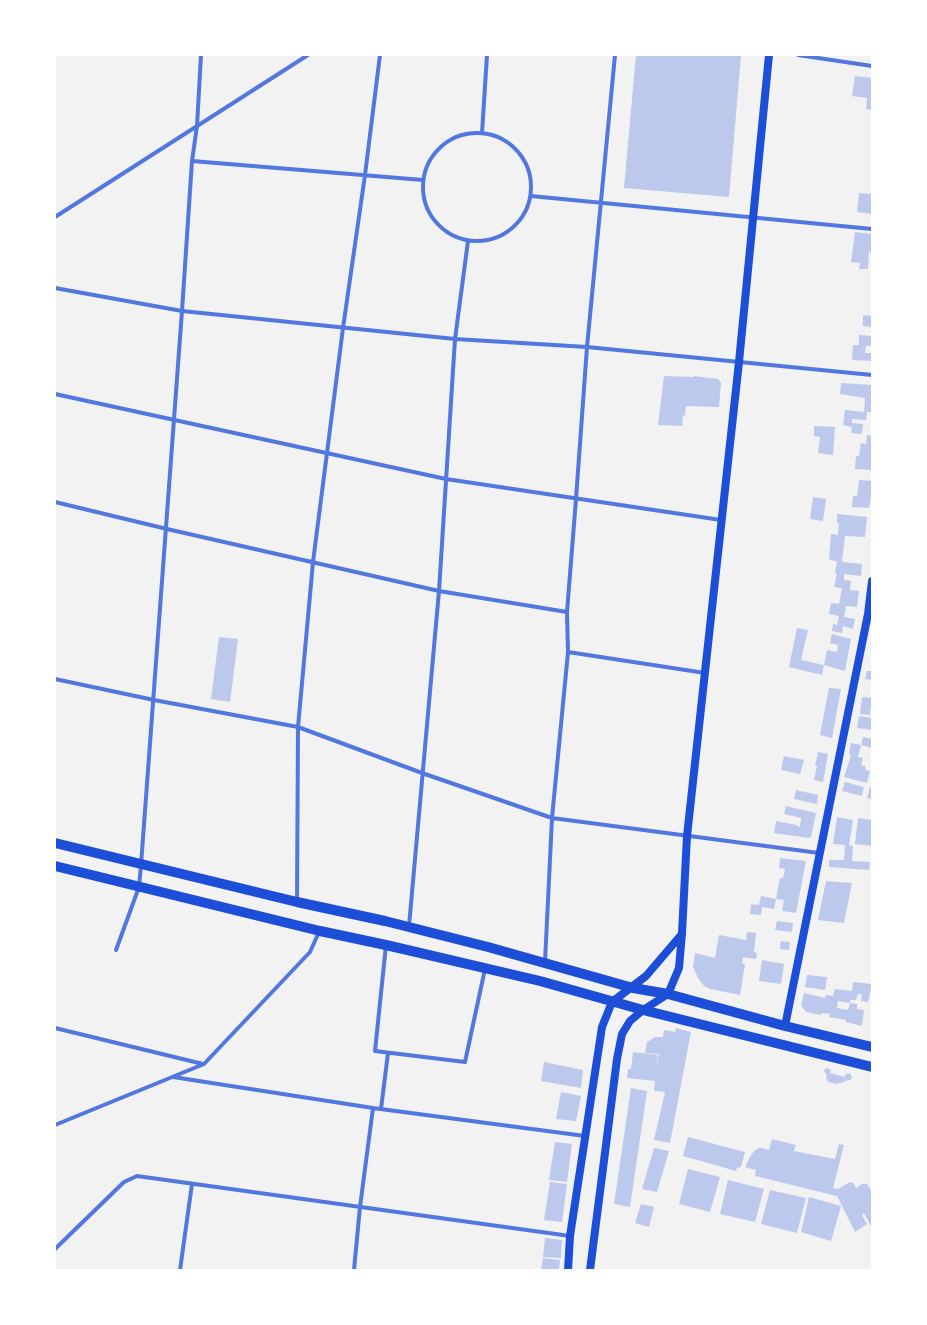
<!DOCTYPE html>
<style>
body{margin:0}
#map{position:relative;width:927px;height:1325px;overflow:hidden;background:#f2f2f2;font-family:"Noto Serif",serif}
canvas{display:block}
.frame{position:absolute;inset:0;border:56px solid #fff;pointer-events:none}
</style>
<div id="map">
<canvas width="927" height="1325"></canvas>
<div class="frame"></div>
</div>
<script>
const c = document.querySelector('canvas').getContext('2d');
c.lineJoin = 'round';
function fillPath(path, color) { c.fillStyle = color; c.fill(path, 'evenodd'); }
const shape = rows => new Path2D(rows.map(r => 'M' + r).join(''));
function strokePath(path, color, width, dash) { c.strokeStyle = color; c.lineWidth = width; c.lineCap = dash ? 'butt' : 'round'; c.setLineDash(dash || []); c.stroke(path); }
const building = shape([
 [636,55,741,55,729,197,624,188],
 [855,76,872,78,872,110,866,109,867,98,852,96],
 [859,193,872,194,872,214,857,212],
 [855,232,872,234,872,253,870,253,869,249,868,269,859,269,860,263,851,262],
 [863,315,872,316,872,327,863,326],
 [859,335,872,336,872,346,866,346,865,353,872,353,872,361,852,360,853,345,859,345],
 [664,376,694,377,694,376,718,379,721,383,719,407,686,406,685,416,683,415,682,426,658,425],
 [841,383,872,385,872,412,867,412,866,420,852,419,852,423,863,424,862,434,851,433,852,427,843,425,845,410,864,412,865,398,840,394],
 [814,426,835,427,833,455,818,453,820,437,814,436],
 [867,435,872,436,872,470,855,469,856,456,859,456,861,443,866,444],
 [859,480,872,481,872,493,869,508,852,507,853,496,857,496],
 [813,497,826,499,823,521,810,519],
 [837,514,867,517,865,537,845,536,842,562,862,564,861,576,844,574,844,580,851,581,850,590,859,591,857,607,846,606,844,617,855,619,853,629,843,626,842,633,832,631,833,624,837,625,839,616,829,614,831,603,839,604,842,588,834,587,837,573,835,573,837,561,829,560,831,534,838,535,839,523,837,523],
 [797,628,808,630,801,660,824,665,822,675,789,667],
 [832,634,851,639,845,671,824,665,827,650,837,652,838,645,830,643],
 [219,637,238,639,230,702,211,699],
 [867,671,872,671,872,680,865,679],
 [829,688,841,689,832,738,820,735],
 [862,697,872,698,872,706,871,706,870,715,860,714],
 [859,716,872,718,872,730,857,728],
 [863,737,872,739,872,748,861,745],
 [851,743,861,745,858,757,863,758,861,765,865,766,866,770,870,771,867,783,844,777,851,755,849,754],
 [818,752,828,754,823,782,814,780,817,766,815,766],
 [784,756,804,760,800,774,781,770],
 [845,782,864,787,862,796,842,791],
 [870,787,872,787,872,799,867,798],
 [796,790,818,795,817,804,794,799],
 [786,806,816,813,811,837,809,838,774,833,776,821,797,825,797,826,800,827,801,818,784,814],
 [837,817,853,820,849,845,853,846,852,861,870,862,869,870,829,867,829,860,844,860,845,845,833,844],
 [858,818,872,820,872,846,855,844],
 [780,858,806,861,796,913,782,911,784,900,776,899,780,878,783,878,785,869,779,868],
 [826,881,852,883,844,923,818,920],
 [761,896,776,899,774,909,762,907,761,915,750,914,751,904,759,905],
 [777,921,793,923,792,932,775,930],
 [747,932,756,933,754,952,757,953,756,959,743,957,742,963,745,964,740,995,710,989,704,986,698,978,693,967,695,953,715,958,719,935,746,940],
 [781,941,790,942,789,950,780,949],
 [762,960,784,964,781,984,759,981],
 [807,975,827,977,825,990,805,987],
 [853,982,872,984,868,1002,861,1001,862,994,858,994,856,1000,850,1000,850,1003,838,1001,837,1008,848,1010,850,1003,857,1004,857,1009,864,1010,862,1026,846,1022,846,1020,829,1017,830,1014,822,1013,821,1015,806,1012,801,1005,804,993,825,998,826,995,833,996,835,989,852,991],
 [676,1028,691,1032,670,1143,654,1140,665,1092,654,1091,655,1081,627,1078,628,1069,631,1069,633,1052,658,1055,656,1069,659,1054,645,1053,647,1042,655,1037,663,1037,664,1030,675,1032,673,1045],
 [544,1062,583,1070,581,1088,541,1081],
 [827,1068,831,1070,830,1073,828,1075,831,1073,844,1077,846,1080,844,1082,837,1084,828,1082,826,1077,827,1075,824,1071,825,1069],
 '844.5 1077a3.5 3.5 0 1 1 7 0a3.5 3.5 0 1 1-7 0Z',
 [631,1088,647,1091,630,1207,614,1204],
 [561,1092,581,1096,576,1121,556,1119],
 [688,1137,745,1152,741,1167,737,1168,736,1171,683,1156],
 [772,1139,796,1145,794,1151,835,1159,839,1144,844,1145,833,1188,838,1189,850,1182,853,1183,856,1188,862,1184,867,1184,872,1192,872,1228,864,1213,862,1215,867,1224,855,1232,837,1196,755,1176,756,1170,745,1167,750,1157,754,1151,759,1148,762,1148,769,1150],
 [555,1142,572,1144,567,1182,549,1180],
 [654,1148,669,1151,657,1192,642,1189],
 [688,1169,720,1177,710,1212,679,1204],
 [728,1180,764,1189,755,1222,720,1214],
 [550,1182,567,1184,562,1222,544,1220],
 [770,1190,806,1198,797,1233,761,1224],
 [809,1197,841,1206,831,1241,801,1232],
 [641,1204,654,1207,649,1227,635,1223],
 [545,1238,562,1240,561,1258,543,1257],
 [543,1258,560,1260,559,1270,541,1270]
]);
const minor = shape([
 [798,55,872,66],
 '423 187a54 54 0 1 1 108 0a54 54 0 1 1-108 0Z',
 [482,133,487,55],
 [192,161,423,180],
 [531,196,872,229],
 [55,217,308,55],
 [55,288,182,311,455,339,587,347,872,375],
 [55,394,446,479,721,520],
 [55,502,167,529,439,591,567,612],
 [568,652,705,673],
 [55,679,154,700,298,727,422,773,552,818,819,853],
 [297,902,298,727,313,562,343,328,365,175,380,55],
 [409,926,439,591,455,339,468,241],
 [386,945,375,1051,465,1062,485,969],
 [116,950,139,887,141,865,182,311,192,161,197,126,201,55],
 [545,962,552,818,568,652,567,612,576,499,587,347,615,55],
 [55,1028,203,1064],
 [173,1077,373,1108,585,1136],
 [381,1109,388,1053],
 [55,1125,204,1064,310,952,319,932],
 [55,1249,124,1182,137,1176,570,1236],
 [180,1270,192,1184],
 [354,1270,360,1207,373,1108]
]);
const secondary = shape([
 [785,1026,868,614,872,581],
 [568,1270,570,1236,602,1027,612,1002,646,976,682,934],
 [590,1270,617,1059,622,1034,630,1021,643,1010,668,994,679,968,682,933,687,836,739,362,769,55]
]);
const primary = shape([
 [55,843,297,902,385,921,488,947,633,988,668,994,785,1026,872,1047],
 [55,866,320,931,386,945,540,981,643,1010,872,1067]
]);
fillPath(building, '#bdc9ec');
strokePath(minor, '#5277de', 4);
strokePath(secondary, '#1d4ed8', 8);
strokePath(primary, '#1d4ed8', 10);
</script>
